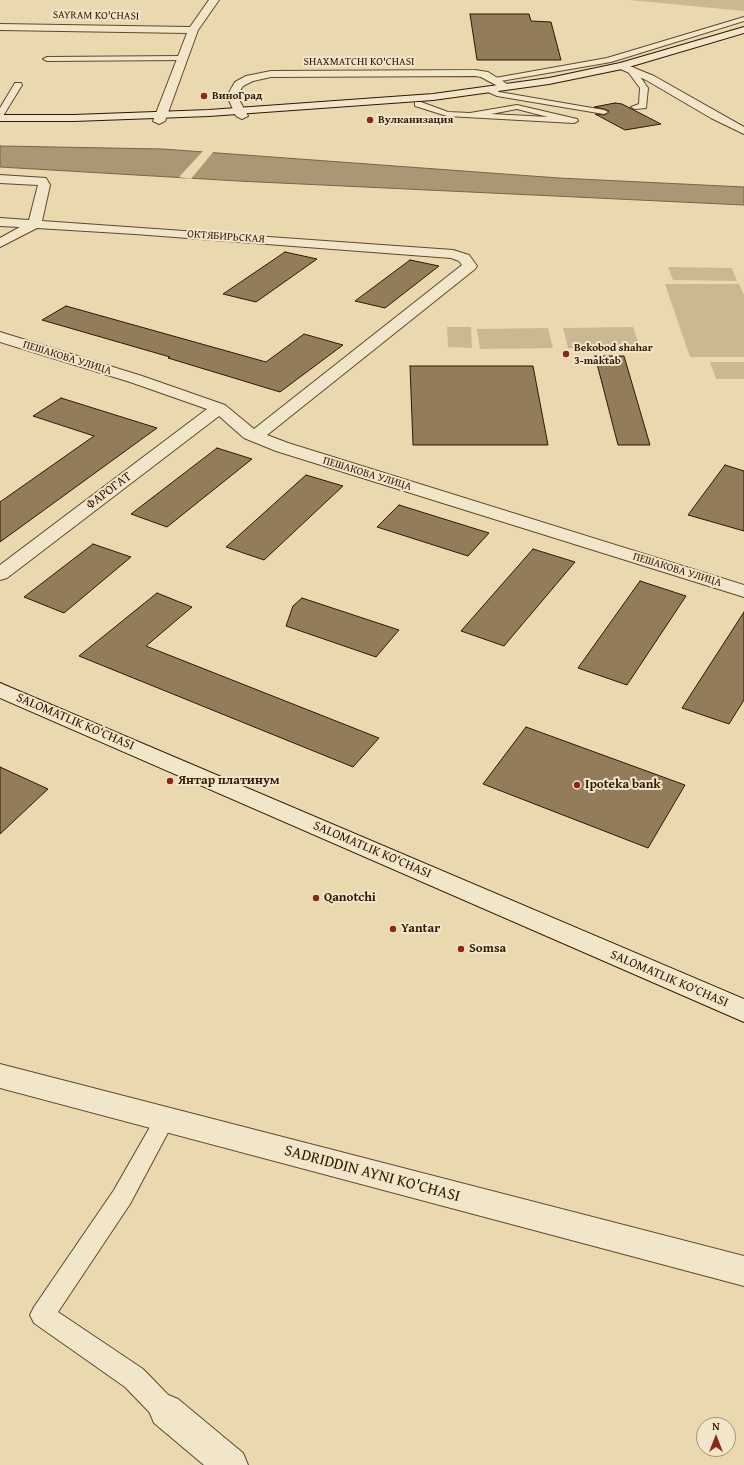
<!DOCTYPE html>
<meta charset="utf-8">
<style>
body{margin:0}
#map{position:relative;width:744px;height:1465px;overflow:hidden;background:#ead9ae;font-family:"Gentium Book Plus",serif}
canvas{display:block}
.north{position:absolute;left:696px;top:1417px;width:40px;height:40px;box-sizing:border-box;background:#f1e6ca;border:1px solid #a59379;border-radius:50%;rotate:0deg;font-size:11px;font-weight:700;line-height:16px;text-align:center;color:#321700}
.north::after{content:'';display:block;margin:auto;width:14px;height:18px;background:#8f2418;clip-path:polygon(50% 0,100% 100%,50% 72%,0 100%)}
</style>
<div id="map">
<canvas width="744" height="1465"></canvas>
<div class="north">N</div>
</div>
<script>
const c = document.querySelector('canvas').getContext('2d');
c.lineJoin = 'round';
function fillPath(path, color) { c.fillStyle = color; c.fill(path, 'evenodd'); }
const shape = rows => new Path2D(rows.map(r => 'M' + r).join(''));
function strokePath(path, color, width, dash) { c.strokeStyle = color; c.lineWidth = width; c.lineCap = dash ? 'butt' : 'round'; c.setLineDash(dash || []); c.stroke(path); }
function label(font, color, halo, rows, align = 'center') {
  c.font = font + ' "Gentium Book Plus",serif'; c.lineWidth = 4; c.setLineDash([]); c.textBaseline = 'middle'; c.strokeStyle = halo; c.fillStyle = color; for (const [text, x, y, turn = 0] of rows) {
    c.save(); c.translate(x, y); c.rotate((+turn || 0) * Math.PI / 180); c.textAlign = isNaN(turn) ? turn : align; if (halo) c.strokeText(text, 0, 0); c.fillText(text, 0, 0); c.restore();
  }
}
const green = shape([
 [630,0,744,0,744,11],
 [668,267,732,268,737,281,673,280],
 [665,284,739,284,744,295,744,357,690,357],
 [447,327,471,327,472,348,448,347],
 [633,327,640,347,568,348,563,328],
 [548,328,553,348,480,349,477,329],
 [710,362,744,362,744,379,716,379]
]);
const water = shape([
 [0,146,163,149,559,178,744,187,744,205,238,181,0,167,0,146]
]);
const pier = shape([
 [203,151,214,151,191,179,179,177]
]);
const building = shape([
 [470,14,529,14,531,21,551,22,561,60,477,60,470,14],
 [615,103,622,104,661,124,625,130,595,114,605,115,609,111,604,109,594,107,615,103],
 [285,252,317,259,256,302,223,294,285,252],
 [410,260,439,266,385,308,355,301,410,260],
 [66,306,266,362,304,334,343,345,280,392,168,358,170,357,42,320,66,306],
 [595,356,624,356,650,445,618,445,595,356],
 [410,366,533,366,548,445,413,445,410,366],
 [61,398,157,428,0,542,0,502,94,436,33,416,61,398],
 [217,448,252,459,167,527,131,514,217,448],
 [725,465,744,471,744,531,688,515,725,465],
 [306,475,343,486,264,560,226,547,306,475],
 [399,505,489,533,468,556,377,527,399,505],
 [93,544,131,557,64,613,24,597,93,544],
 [533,549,575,562,504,646,461,631,533,549],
 [640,581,686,596,627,685,578,668,640,581],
 [157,593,192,607,146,646,379,738,353,767,79,656,157,593],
 [302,598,399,630,376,657,286,626,293,606,302,598],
 [744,612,744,700,729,724,682,708,744,612],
 [526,727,685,785,648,848,483,784,526,727],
 [0,767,48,789,0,834,0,767]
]);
const lane = shape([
 [744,17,744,21,611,62,495,82,491,80,495,78,607,58,744,17],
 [182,56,185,56,185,60,47,61,43,59,47,57,182,56],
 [627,67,633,67,648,88,646,108,635,109,631,107,639,104,640,88,626,69,627,67],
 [15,83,21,83,22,85,3,116,0,116,0,108,15,83],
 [488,88,494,88,499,92,604,110,608,112,604,114,497,96,488,92,488,88],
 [415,102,421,102,448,112,470,113,517,105,577,119,578,121,574,123,447,116,415,106,415,102],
 [517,109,548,117,491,114,517,109],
 [165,1110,172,1113,175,1119,172,1125,130,1204,58,1312,143,1369,175,1402,178,1411,175,1420,166,1423,157,1420,125,1387,34,1323,30,1315,34,1307,114,1190,158,1113,165,1110]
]);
const street = shape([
 [209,0,219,0,198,30,165,121,159,124,153,121,187,33,0,30,0,24,190,27,209,0],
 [622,63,654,76,744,127,744,134,711,118,646,80,618,68,617,66,618,64,622,63],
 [475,70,488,72,512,87,511,89,503,89,481,77,475,76,271,77,253,81,243,86,237,96,248,116,242,119,236,116,227,96,235,82,246,76,271,71,475,70],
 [0,175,46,178,50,185,42,221,453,250,469,255,477,266,475,269,267,435,288,443,744,585,744,597,276,451,244,438,219,416,7,578,0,580,0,565,207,409,130,382,0,342,0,332,142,376,225,405,254,429,462,265,459,261,451,258,135,234,37,228,0,247,0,238,20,227,0,226,0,218,29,220,38,185,0,183,0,175],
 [0,1064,744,1256,744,1286,0,1088,0,1064],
 [166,1394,178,1399,243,1453,248,1465,204,1465,154,1423,149,1411,154,1399,166,1394]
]);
const secondary = shape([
 [744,27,744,33,622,69,549,84,433,100,209,116,74,121,0,121,0,115,74,115,209,110,433,94,549,78,620,63,744,27],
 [0,683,744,999,744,1022,0,698,0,683]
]);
const markers = [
 [204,96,4,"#8f2418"],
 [370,120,4,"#8f2418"],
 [566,354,4,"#8f2418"],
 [170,781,4,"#8f2418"],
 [577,785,4,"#8f2418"],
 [316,898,4,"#8f2418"],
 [393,929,4,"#8f2418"],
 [461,949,4,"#8f2418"]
];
const farStreetnames = [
 ["SAYRAM KO'CHASI",96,16,1],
 ["SHAXMATCHI KO'CHASI",359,62],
 ["ОКТЯБИРЬСКАЯ",226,237,4],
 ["ПЕШАКОВА УЛИЦА",67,358,17],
 ["ПЕШАКОВА УЛИЦА",367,474,17],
 ["ПЕШАКОВА УЛИЦА",677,570,17]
];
const farPoinames = [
 ["ВиноГрад",212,96],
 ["Вулканизация",378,120],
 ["Bekobod shahar",574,348],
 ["3-maktab",574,361]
];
const streetNames = [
 ["ФАРОГАТ",109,491,-37],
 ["SALOMATLIK KO‘CHASI",75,722,23],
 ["SALOMATLIK KO‘CHASI",372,850,23],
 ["SALOMATLIK KO‘CHASI",669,979,23]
];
const poiNames = [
 ["Янтар платинум",178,781],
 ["Ipoteka bank",585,785],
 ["Qanotchi",324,898],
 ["Yantar",401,929],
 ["Somsa",469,949]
];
const nearStreetnames = [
 ["SADRIDDIN AYNI KO'CHASI",372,1174,15]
];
fillPath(green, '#cbb890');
fillPath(water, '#ab9773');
strokePath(water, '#7b6445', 1);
fillPath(pier, '#ead9ae');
fillPath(building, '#927c5a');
strokePath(building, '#321700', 1);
strokePath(lane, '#60482c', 2);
strokePath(street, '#60482c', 2);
strokePath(secondary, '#321700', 2);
fillPath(lane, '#f1e6ca');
fillPath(street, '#f1e6ca');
fillPath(secondary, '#f1e6ca');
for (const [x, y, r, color] of markers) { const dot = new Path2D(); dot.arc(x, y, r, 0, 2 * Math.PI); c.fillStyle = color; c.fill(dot); strokePath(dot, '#f1e6ca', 1.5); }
label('11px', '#321700', '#f1e6ca', farStreetnames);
label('bold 11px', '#321700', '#f1e6ca', farPoinames, 'left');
label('13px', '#321700', '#f1e6ca', streetNames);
label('bold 13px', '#321700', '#f1e6ca', poiNames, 'left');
label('16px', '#321700', '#f1e6ca', nearStreetnames);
</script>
